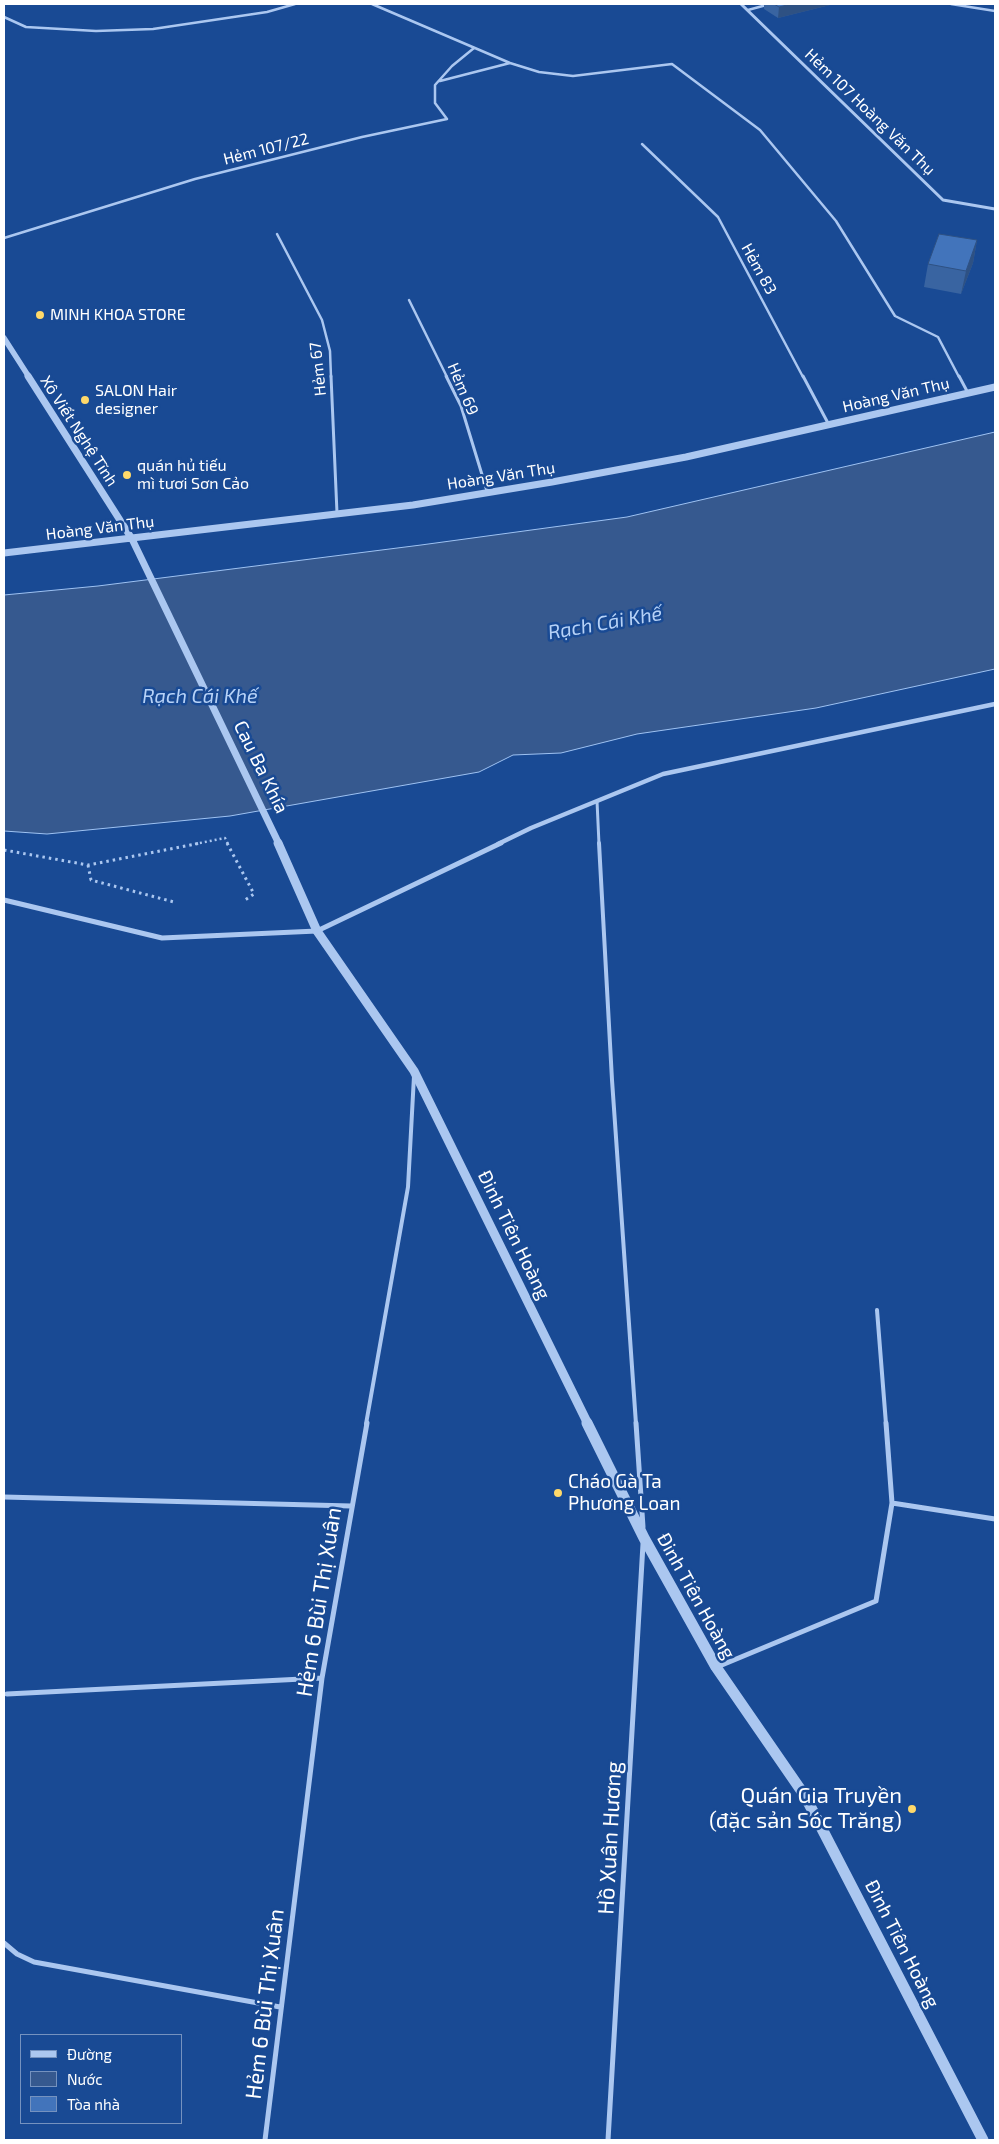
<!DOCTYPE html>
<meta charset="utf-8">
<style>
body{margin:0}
#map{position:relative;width:999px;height:2144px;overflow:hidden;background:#194a94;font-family:"Exo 2",sans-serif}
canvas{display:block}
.frame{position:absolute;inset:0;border:5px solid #fff;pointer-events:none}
.legend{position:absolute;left:20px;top:2034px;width:162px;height:90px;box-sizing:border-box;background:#194a94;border:1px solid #7592bf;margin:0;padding:6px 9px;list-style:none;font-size:15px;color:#fff}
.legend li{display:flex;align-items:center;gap:10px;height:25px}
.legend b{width:25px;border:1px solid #7592bf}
</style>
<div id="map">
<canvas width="999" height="2144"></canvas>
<div class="frame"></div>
<ul class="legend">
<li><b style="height:6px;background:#abc7f0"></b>Đường</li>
<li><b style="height:14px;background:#36598f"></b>Nước</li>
<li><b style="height:14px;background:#4274bb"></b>Tòa nhà</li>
</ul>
</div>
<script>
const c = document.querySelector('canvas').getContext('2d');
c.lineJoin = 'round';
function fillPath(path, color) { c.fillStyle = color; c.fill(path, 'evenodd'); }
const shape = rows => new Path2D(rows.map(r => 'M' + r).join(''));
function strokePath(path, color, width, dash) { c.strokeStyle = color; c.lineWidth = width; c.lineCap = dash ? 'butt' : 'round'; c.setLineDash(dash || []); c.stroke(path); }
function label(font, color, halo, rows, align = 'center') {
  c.font = font + ' "Exo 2",sans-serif'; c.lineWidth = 5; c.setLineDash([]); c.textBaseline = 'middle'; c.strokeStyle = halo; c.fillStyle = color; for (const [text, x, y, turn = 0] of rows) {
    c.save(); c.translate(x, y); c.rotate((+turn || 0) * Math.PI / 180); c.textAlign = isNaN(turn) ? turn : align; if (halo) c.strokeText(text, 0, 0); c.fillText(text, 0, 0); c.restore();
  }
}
const water = shape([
 [995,432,995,669,816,708,637,734,561,753,513,755,479,772,230,816,47,834,4,831,4,595,98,586,421,545,627,517,995,432]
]);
const pathFar1 = shape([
 [195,844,225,838,228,844]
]);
const path = shape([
 [227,843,254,894,245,900],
 [4,850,88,865,201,843],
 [88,865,91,880,174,902]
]);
const serviceFar3 = shape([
 [372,4,510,63,539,72,573,76,672,64,760,130,836,221,895,316,938,337,959,377],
 [951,4,995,11],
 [748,10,770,4],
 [4,17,26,27,96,31,153,29,267,12,295,4],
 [440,81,510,63],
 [642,144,718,217,803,377],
 [277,234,322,320,330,351,331,377],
 [4,238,195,179,362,137,447,119,435,103,435,85,452,66,474,48],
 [409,300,447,377]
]);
const serviceFar2 = shape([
 [331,376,337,513],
 [446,376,461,406,487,491],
 [803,376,829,425],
 [959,376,968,393],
 [597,801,599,844]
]);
const serviceFar1 = shape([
 [599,843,612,1080,636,1424],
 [877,1310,886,1424],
 [366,1424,408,1187,414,1076]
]);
const service = shape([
 [636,1423,643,1527],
 [886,1423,892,1503],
 [4,1497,351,1506],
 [717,1667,876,1601,892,1503,995,1519],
 [7,1694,322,1678],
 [4,1943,17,1954,34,1962,280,2007],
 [265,2140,322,1678,367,1423],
 [608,2140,643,1544]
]);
const minorFar2 = shape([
 [741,4,943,200,995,209]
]);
const minorFar1 = shape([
 [498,844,531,828,663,774,995,704]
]);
const minor = shape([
 [4,900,162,938,317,931,501,843]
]);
const tertiaryFar3 = shape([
 [4,338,29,377]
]);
const tertiaryFar2 = shape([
 [28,376,132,539,279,844],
 [4,553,413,505,552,482,686,457,995,387]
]);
const tertiaryFar1 = shape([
 [278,843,317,931,414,1071,588,1424]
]);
const tertiary = shape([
 [587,1423,644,1538,716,1667,805,1796,983,2140]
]);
const wall = shape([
 [764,4,830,4,830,5,778,18,764,9],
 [977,240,973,263,961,294,924,287,928,264]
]);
const shadedWall = shape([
 [791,4,830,4,830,5,778,18,779,7],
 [977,240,973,263,961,294,966,271]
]);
const building = shape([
 [774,4,791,4,779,7,774,4],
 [939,234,977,240,966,271,928,264,939,234]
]);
const markers = [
 [40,315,5,"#ffd96a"],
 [85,400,5,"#ffd96a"],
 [127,475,5,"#ffd96a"],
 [558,1493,5,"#ffd96a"],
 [912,1809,5,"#ffd96a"]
];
const farStreetnames = [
 ["Hẻm 107 Hoàng Văn Thụ",870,112,44],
 ["Hẻm 107/22",266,149,-14],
 ["Hẻm 83",759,269,61],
 ["Hẻm 67",318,369,-96],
 ["Hẻm 69",463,389,67],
 ["Hoàng Văn Thụ",896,395,-13],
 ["Xô Viết Nghệ Tĩnh",79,431,57],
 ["Hoàng Văn Thụ",501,476,-9],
 ["Hoàng Văn Thụ",100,528,-7]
];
const farPoinames = [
 ["MINH KHOA STORE",50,315],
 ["SALON Hair",95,391],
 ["designer",95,409],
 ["quán hủ tiếu",137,466],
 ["mì tươi Sơn Cảo",137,484]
];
const streetNames = [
 ["Cau Ba Khía",261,767,64],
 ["Đinh Tiên Hoàng",514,1235,64],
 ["Đinh Tiên Hoàng",696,1596,61],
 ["Đinh Tiên Hoàng",902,1944,63]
];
const poiNames = [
 ["Cháo Gà Ta",568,1482],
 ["Phương Loan",568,1504]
];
const waterNames = [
 ["Rạch Cái Khế",605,623,-10],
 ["Rạch Cái Khế",200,696]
];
const nearStreetnames = [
 ["Hẻm 6 Bùi Thị Xuân",319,1602,-81],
 ["Hồ Xuân Hương",610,1838,-87],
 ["Hẻm 6 Bùi Thị Xuân",265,2004,-83]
];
const nearPoinames = [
 ["Quán Gia Truyền",902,1796],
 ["(đặc sản Sóc Trăng)",902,1821]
];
fillPath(water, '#36598f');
strokePath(water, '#9ec2f2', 1);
strokePath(pathFar1, '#abc7f0', 2.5, [2, 3]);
strokePath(path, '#abc7f0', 3, [2.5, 4]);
strokePath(serviceFar3, '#abc7f0', 2.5);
strokePath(serviceFar2, '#abc7f0', 3);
strokePath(serviceFar1, '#abc7f0', 4);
strokePath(service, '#abc7f0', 5);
strokePath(minorFar2, '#abc7f0', 3);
strokePath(minorFar1, '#abc7f0', 4.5);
strokePath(minor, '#abc7f0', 5);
strokePath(tertiaryFar3, '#abc7f0', 5.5);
strokePath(tertiaryFar2, '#abc7f0', 7);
strokePath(tertiaryFar1, '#abc7f0', 9);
strokePath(tertiary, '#abc7f0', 11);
fillPath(wall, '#3964a1');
fillPath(shadedWall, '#2e5183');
fillPath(building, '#4274bb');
strokePath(building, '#2e5183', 1);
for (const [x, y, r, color] of markers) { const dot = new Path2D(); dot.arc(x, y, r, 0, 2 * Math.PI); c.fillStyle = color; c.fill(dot); strokePath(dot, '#194a94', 2); }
label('16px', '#fff', '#194a94', farStreetnames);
label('16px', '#fff', '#194a94', farPoinames, 'left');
label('19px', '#fff', '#194a94', streetNames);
label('19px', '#fff', '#194a94', poiNames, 'left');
label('italic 20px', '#b7d2f7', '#194a94', waterNames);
label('22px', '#fff', '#194a94', nearStreetnames);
label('22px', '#fff', '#194a94', nearPoinames, 'right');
</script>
